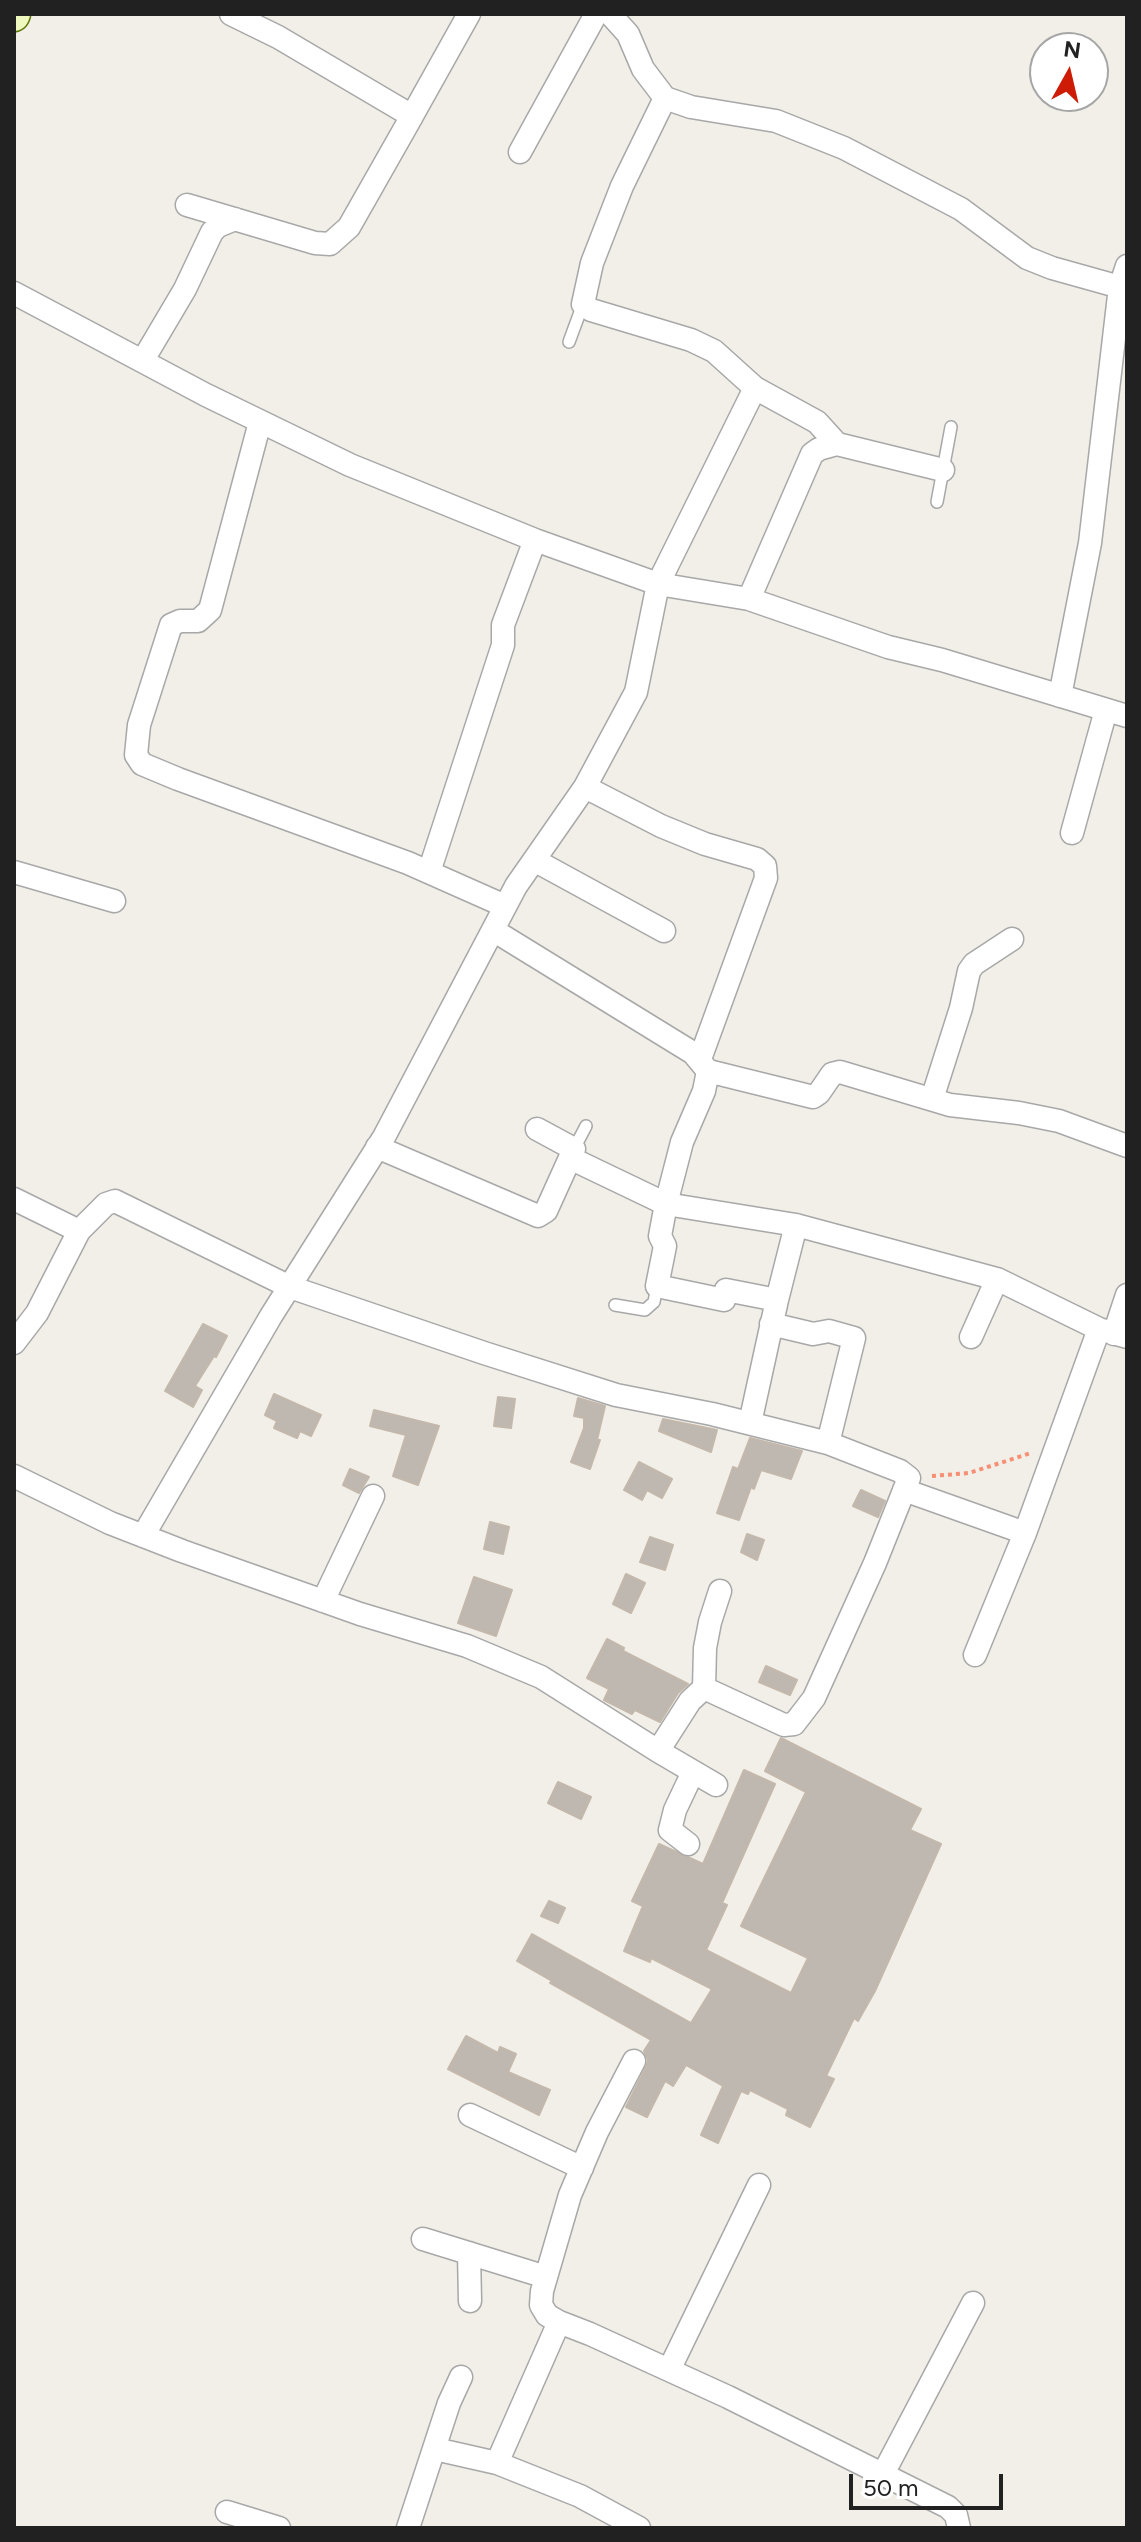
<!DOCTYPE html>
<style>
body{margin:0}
#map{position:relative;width:1141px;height:2542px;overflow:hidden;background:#f1efe8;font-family:Figtree,sans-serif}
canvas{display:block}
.frame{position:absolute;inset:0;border:16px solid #212121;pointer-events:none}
.north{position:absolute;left:1029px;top:32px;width:80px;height:80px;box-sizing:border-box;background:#fff;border:2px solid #a6a6a6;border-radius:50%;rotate:8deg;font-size:22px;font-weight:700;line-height:32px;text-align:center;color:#212121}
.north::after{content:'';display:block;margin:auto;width:28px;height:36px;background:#cd1b06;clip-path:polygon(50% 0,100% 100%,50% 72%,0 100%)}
.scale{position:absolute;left:849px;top:2474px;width:154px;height:36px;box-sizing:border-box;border:4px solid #212121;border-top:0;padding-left:10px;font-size:24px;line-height:28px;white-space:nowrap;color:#212121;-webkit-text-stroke:6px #fff;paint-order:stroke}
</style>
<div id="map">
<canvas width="1141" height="2542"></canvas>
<div class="frame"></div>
<div class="north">N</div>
<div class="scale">50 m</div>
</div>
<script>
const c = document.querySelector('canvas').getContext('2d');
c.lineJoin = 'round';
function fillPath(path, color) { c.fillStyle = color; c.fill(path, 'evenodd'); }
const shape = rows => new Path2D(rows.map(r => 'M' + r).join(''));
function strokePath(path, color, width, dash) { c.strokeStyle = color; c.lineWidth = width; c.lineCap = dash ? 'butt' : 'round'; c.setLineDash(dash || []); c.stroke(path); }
const building = shape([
 [203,1324,227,1336,216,1357,214,1356,195,1386,202,1390,193,1407,165,1391,203,1324],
 [274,1394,321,1415,311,1436,300,1431,297,1438,274,1428,277,1421,265,1415,274,1394],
 [498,1397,515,1399,511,1428,494,1426,498,1397],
 [578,1398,605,1406,597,1440,600,1440,590,1469,571,1462,584,1428,584,1418,574,1416,578,1398],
 [374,1410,439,1426,418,1485,393,1476,406,1435,370,1426,374,1410],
 [663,1419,717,1430,711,1452,659,1431,663,1419],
 [750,1438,802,1451,791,1479,761,1470,754,1489,751,1487,739,1520,717,1513,733,1467,738,1469,750,1438],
 [639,1462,672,1479,662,1498,647,1490,642,1500,624,1490,639,1462],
 [350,1469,369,1477,359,1493,343,1485,350,1469],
 [861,1490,885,1501,878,1517,853,1506,861,1490],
 [490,1522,509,1527,503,1554,484,1549,490,1522],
 [747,1534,764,1540,757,1560,741,1552,747,1534],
 [650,1537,673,1545,665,1570,640,1562,650,1537],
 [626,1574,645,1583,631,1613,613,1604,626,1574],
 [474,1577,512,1590,496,1636,458,1623,474,1577],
 [607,1639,624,1648,623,1651,688,1684,678,1693,660,1722,635,1710,632,1714,604,1700,609,1689,587,1678,607,1639],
 [766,1666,797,1680,790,1695,759,1682,766,1666],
 [781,1738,921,1809,910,1830,941,1844,875,1991,858,2021,854,2018,826,2076,834,2079,810,2127,786,2115,788,2109,750,2090,748,2094,741,2091,718,2143,701,2135,723,2086,686,2065,673,2086,665,2081,647,2117,626,2107,646,2067,648,2060,644,2051,651,2040,550,1983,552,1981,517,1961,532,1934,691,2023,712,1989,651,1958,650,1962,624,1951,643,1906,632,1901,659,1844,703,1864,744,1770,775,1784,722,1903,727,1905,706,1950,791,1993,808,1958,741,1926,806,1792,765,1771,781,1738],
 [558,1782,591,1797,581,1819,548,1803,558,1782],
 [549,1901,565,1908,558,1923,541,1916,549,1901],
 [466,2036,498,2053,500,2047,516,2054,508,2072,550,2090,539,2115,448,2069,466,2036]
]);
const path = shape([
 [932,1476,969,1473,1031,1453]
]);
const service = shape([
 [569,342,583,304],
 [937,502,951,427],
 [574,1149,586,1126],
 [615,1305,645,1310,654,1302,657,1286]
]);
const minor = shape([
 [231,14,278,37,412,116,469,14],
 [610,14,628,34,643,69,665,98,691,107,776,121,844,148,961,209,1027,258,1052,268,1120,287],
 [665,98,622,186,592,263,583,304,591,310,691,340,714,351,755,388,817,422,837,444],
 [520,152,596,14],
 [187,205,315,243,330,244,349,227,412,116],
 [14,293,206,395,350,465,535,540,658,584,749,599,888,647,942,660,1127,716],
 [143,360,185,289,212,232,218,226,235,219],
 [260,422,210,610,198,621,180,621,171,625,139,725,136,755,142,764,178,779,408,863,505,906],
 [749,599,812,454,819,449,837,444,943,470],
 [1060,696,1090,543,1120,287,1127,266],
 [585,787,661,826,705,844,757,859,765,866,766,878,700,1059],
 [1072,833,1106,710],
 [534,860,664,931],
 [14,872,114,901],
 [429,872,503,645,503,625,535,540],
 [493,930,693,1053,708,1071,704,1091,682,1142,666,1204,796,1225,997,1279,1099,1329,1127,1337],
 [708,1071,813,1097,819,1093,832,1074,840,1072,950,1105,1019,1113,1059,1121,1127,1146],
 [932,1099,961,1008,969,971,974,964,1012,939],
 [537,1129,574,1149,570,1158,666,1204,660,1236,665,1246,657,1286,724,1300,726,1290,777,1300,750,1423],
 [377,1147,538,1216,546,1211,570,1158],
 [14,1199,79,1231,106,1204,115,1201,290,1287,484,1353,616,1395,712,1414,828,1443,900,1471,909,1478,875,1563,814,1698,794,1724,784,1725,704,1688,690,1701,658,1751,541,1677,467,1646,360,1614,182,1551,110,1523,14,1476],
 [777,1300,796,1225],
 [771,1324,813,1334,829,1331,854,1338,828,1443],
 [1114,1334,1127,1295],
 [971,1337,997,1279],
 [14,1343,37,1313,79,1231],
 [904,1490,1025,1533],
 [143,1536,271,1316,384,1137,516,886,585,787,636,692,658,584,755,388],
 [323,1601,373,1496],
 [975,1655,1025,1533,1099,1329],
 [704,1688,705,1648,710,1622,720,1591],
 [658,1751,716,1785],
 [688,1844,670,1830,675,1810,693,1772],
 [470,2115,582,2168],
 [423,2239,546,2277],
 [469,2253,470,2301],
 [559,2322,547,2315,541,2305,542,2291,570,2195,597,2132,634,2061],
 [669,2370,759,2185],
 [435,2449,497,2463,580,2496,639,2528],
 [497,2463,559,2322,590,2334,728,2397,948,2507,956,2515,959,2528],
 [883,2474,973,2303],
 [227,2512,279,2528],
 [408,2528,449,2403,461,2377]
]);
const secondary = shape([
 [14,16,15,14]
]);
fillPath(building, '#beb8b1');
strokePath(building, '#c3b8ab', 2);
strokePath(service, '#a8a8a8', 14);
strokePath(minor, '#a8a8a8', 25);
strokePath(secondary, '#607808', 33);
strokePath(path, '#f68f74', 4, [4, 4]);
strokePath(service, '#fff', 11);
strokePath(minor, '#fff', 22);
strokePath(secondary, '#eff8bf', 30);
</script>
